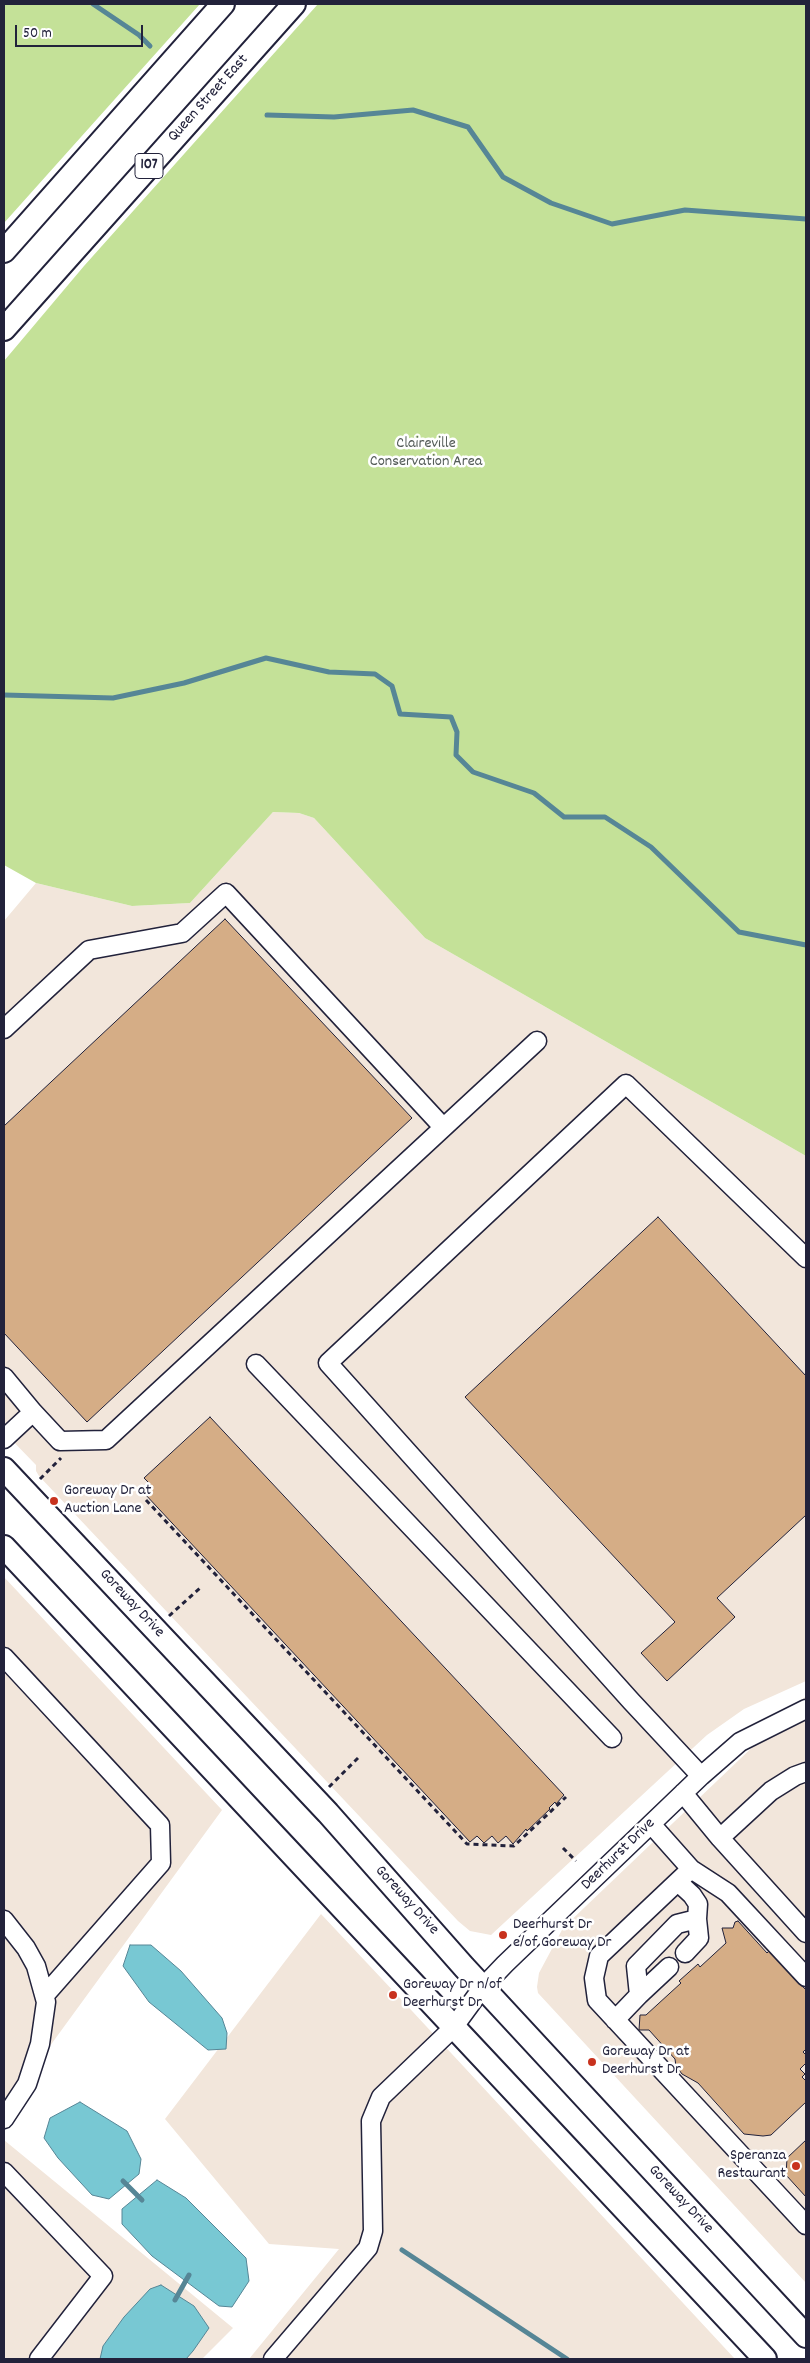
<!DOCTYPE html>
<style>
body{margin:0}
#map{position:relative;width:810px;height:2363px;overflow:hidden;background:#fff;font-family:Dekko,sans-serif}
canvas{display:block}
.frame{position:absolute;inset:0;border:5px solid #22223b;pointer-events:none}
.scale{position:absolute;left:15px;top:25px;width:128px;height:22px;box-sizing:border-box;border:2px solid #22223b;border-top:0;padding-left:6px;font-size:15px;line-height:18px;white-space:nowrap;color:#22223b;-webkit-text-stroke:4px #fff;paint-order:stroke}
</style>
<div id="map">
<canvas width="810" height="2363"></canvas>
<div class="frame"></div>
<div class="scale">50 m</div>
</div>
<script>
const c = document.querySelector('canvas').getContext('2d');
c.lineJoin = 'round';
function fillPath(path, color) { c.fillStyle = color; c.fill(path, 'evenodd'); }
const shape = rows => new Path2D(rows.map(r => 'M' + r).join(''));
function strokePath(path, color, width, dash) { c.strokeStyle = color; c.lineWidth = width; c.lineCap = dash ? 'butt' : 'round'; c.setLineDash(dash || []); c.stroke(path); }
function label(font, color, halo, rows, align = 'center') {
  c.font = font + ' Dekko,sans-serif'; c.lineWidth = 5; c.setLineDash([]); c.textBaseline = 'middle'; c.strokeStyle = halo; c.fillStyle = color; for (const [text, x, y, turn = 0] of rows) {
    c.save(); c.translate(x, y); c.rotate((+turn || 0) * Math.PI / 180); c.textAlign = isNaN(turn) ? turn : align; if (halo) c.strokeText(text, 0, 0); c.fillText(text, 0, 0); c.restore();
  }
}
const built = shape([
 [273,812,299,813,314,818,425,938,806,1156,806,1681,744,1709,707,1735,491,1935,470,1931,458,1921,39,1476,36,1471,36,1465,4,1432,4,921,36,883,132,906,190,903],
 [4,1577,222,1810,4,2109],
 [806,1696,806,2283,538,1993,537,1987,539,1973,563,1928],
 [321,1914,413,2012,735,2359,249,2359,339,2249,269,2244,165,2119],
 [4,2140,233,2328,202,2359,4,2359]
]);
const green = shape([
 [4,4,200,4,4,223],
 [318,4,806,4,806,1156,425,938,314,818,299,813,273,812,190,903,132,906,36,883,4,865,4,361,84,266]
]);
const water = shape([
 [130,1945,151,1945,181,1971,222,2018,227,2033,226,2049,208,2050,149,2002,123,1966,130,1945],
 [80,2102,127,2131,141,2159,139,2174,109,2199,92,2195,58,2158,44,2138,50,2118,80,2102],
 [157,2180,186,2198,246,2258,249,2281,232,2307,219,2306,152,2256,122,2224,122,2209,157,2180],
 [161,2285,194,2306,209,2328,193,2351,186,2359,100,2359,103,2346,124,2317,150,2289,161,2285]
]);
const stream = shape([
 [93,4,139,35,150,46],
 [267,115,334,117,413,110,468,127,503,177,551,203,612,224,685,210,806,219],
 [4,695,113,698,184,683,266,658,329,672,375,674,392,686,400,714,451,717,457,732,456,755,473,772,534,793,564,817,605,817,651,847,739,932,806,945],
 [123,2181,142,2200],
 [402,2250,567,2359],
 [175,2300,189,2275]
]);
const building = shape([
 [225,919,412,1118,87,1422,4,1333,4,1126,225,919],
 [658,1217,806,1376,806,1515,717,1598,735,1617,667,1681,641,1653,675,1622,465,1397,658,1217],
 [210,1417,564,1795,556,1804,555,1802,549,1808,550,1809,527,1831,526,1829,513,1844,506,1836,498,1843,492,1836,484,1843,477,1836,470,1842,144,1493,152,1486,144,1478,210,1417],
 [738,1921,767,1953,769,1951,806,1990,806,2049,803,2052,806,2055,806,2063,800,2069,805,2074,802,2077,806,2081,806,2102,771,2135,763,2136,744,2134,698,2083,682,2074,676,2066,675,2059,649,2030,639,2030,640,2015,646,2015,681,1983,679,1981,698,1964,700,1967,726,1943,722,1928,733,1928,735,1922,738,1921],
 [806,2140,806,2197,786,2175,787,2158,806,2140]
]);
const path = shape([
 [40,1479,61,1458],
 [146,1500,467,1844,514,1846,566,1797],
 [169,1616,200,1588],
 [329,1787,358,1758],
 [563,1848,576,1861]
]);
const minor = shape([
 [4,1029,89,950,182,933,226,893,443,1127],
 [256,1364,612,1738],
 [4,1377,33,1412],
 [4,1439,33,1412,60,1441,106,1440,537,1041],
 [4,1657,160,1825,161,1863,45,1995],
 [701,1776,631,1701,328,1363,626,1084,806,1258],
 [683,1793,720,1838,806,1933],
 [651,1824,691,1869,728,1893,806,1977],
 [720,1838,771,1791,795,1776,806,1772],
 [691,1869,599,1956,594,1978,597,2000,806,2225],
 [4,1920,26,1948,36,1966,46,2002,40,2044,27,2084,4,2119],
 [685,1953,699,1938,697,1919],
 [639,1995,669,1967],
 [615,2020,639,1995,636,1966,677,1924,697,1919,698,1904,692,1895,678,1882],
 [4,2172,103,2276,39,2359],
 [273,2359,368,2248,373,2231,371,2121,381,2097,453,2028,483,1987,505,1964,701,1776,740,1742,806,1709]
]);
const major = shape([
 [4,251,223,4],
 [4,329,294,4],
 [4,1469,328,1813,464,1967,806,2336],
 [4,1547,765,2359]
]);
const markers = [
 [54,1501,5,"#c8321e"],
 [503,1935,5,"#c8321e"],
 [393,1995,5,"#c8321e"],
 [592,2062,5,"#c8321e"],
 [796,2166,5,"#c8321e"]
];
const shields = [
 [149,166,28]
];
const shieldNames = [
 ["107",149,166]
];
const streetNames = [
 ["Queen Street East",209,99,-48],
 ["Goreway Drive",131,1604,47],
 ["Deerhurst Drive",619,1855,-44],
 ["Goreway Drive",406,1901,48],
 ["Goreway Drive",680,2200,47]
];
const parkNames = [
 ["Claireville",426,445],
 ["Conservation Area",426,463]
];
const poiNames = [
 ["Goreway Dr at",64,1492],
 ["Auction Lane",64,1510],
 ["Deerhurst Dr",513,1926],
 ["e/of Goreway Dr",513,1944],
 ["Goreway Dr n/of",403,1986],
 ["Deerhurst Dr",403,2004],
 ["Goreway Dr at",602,2053],
 ["Deerhurst Dr",602,2071],
 ["Speranza",786,2157,"right"],
 ["Restaurant",786,2175,"right"]
];
fillPath(built, '#f2e6db');
fillPath(green, '#c4e198');
fillPath(water, '#78c8d3');
strokePath(water, '#568696', 1);
strokePath(stream, '#568696', 5);
fillPath(building, '#d5ad86');
strokePath(building, '#22223b', 1);
strokePath(minor, '#22223b', 21);
strokePath(major, '#22223b', 26);
strokePath(path, '#22223b', 3, [5, 4]);
strokePath(minor, '#fff', 18);
strokePath(major, '#fff', 22);
for (const [x, y, r, color] of markers) { const dot = new Path2D(); dot.arc(x, y, r, 0, 2 * Math.PI); c.fillStyle = color; c.fill(dot); strokePath(dot, '#fff', 2); }
for (const [x, y, w] of shields) { const box = new Path2D(); box.roundRect(x - w / 2, y - 12.5, w, 25, 4); c.fillStyle = '#fff'; c.fill(box); strokePath(box, '#22223b', 1); }
label('bold 15px', '#22223b', null, shieldNames);
label('16px', '#22223b', '#fff', streetNames);
label('16px', '#535b57', '#fff', parkNames);
label('16px', '#22223b', '#fff', poiNames, 'left');
</script>
